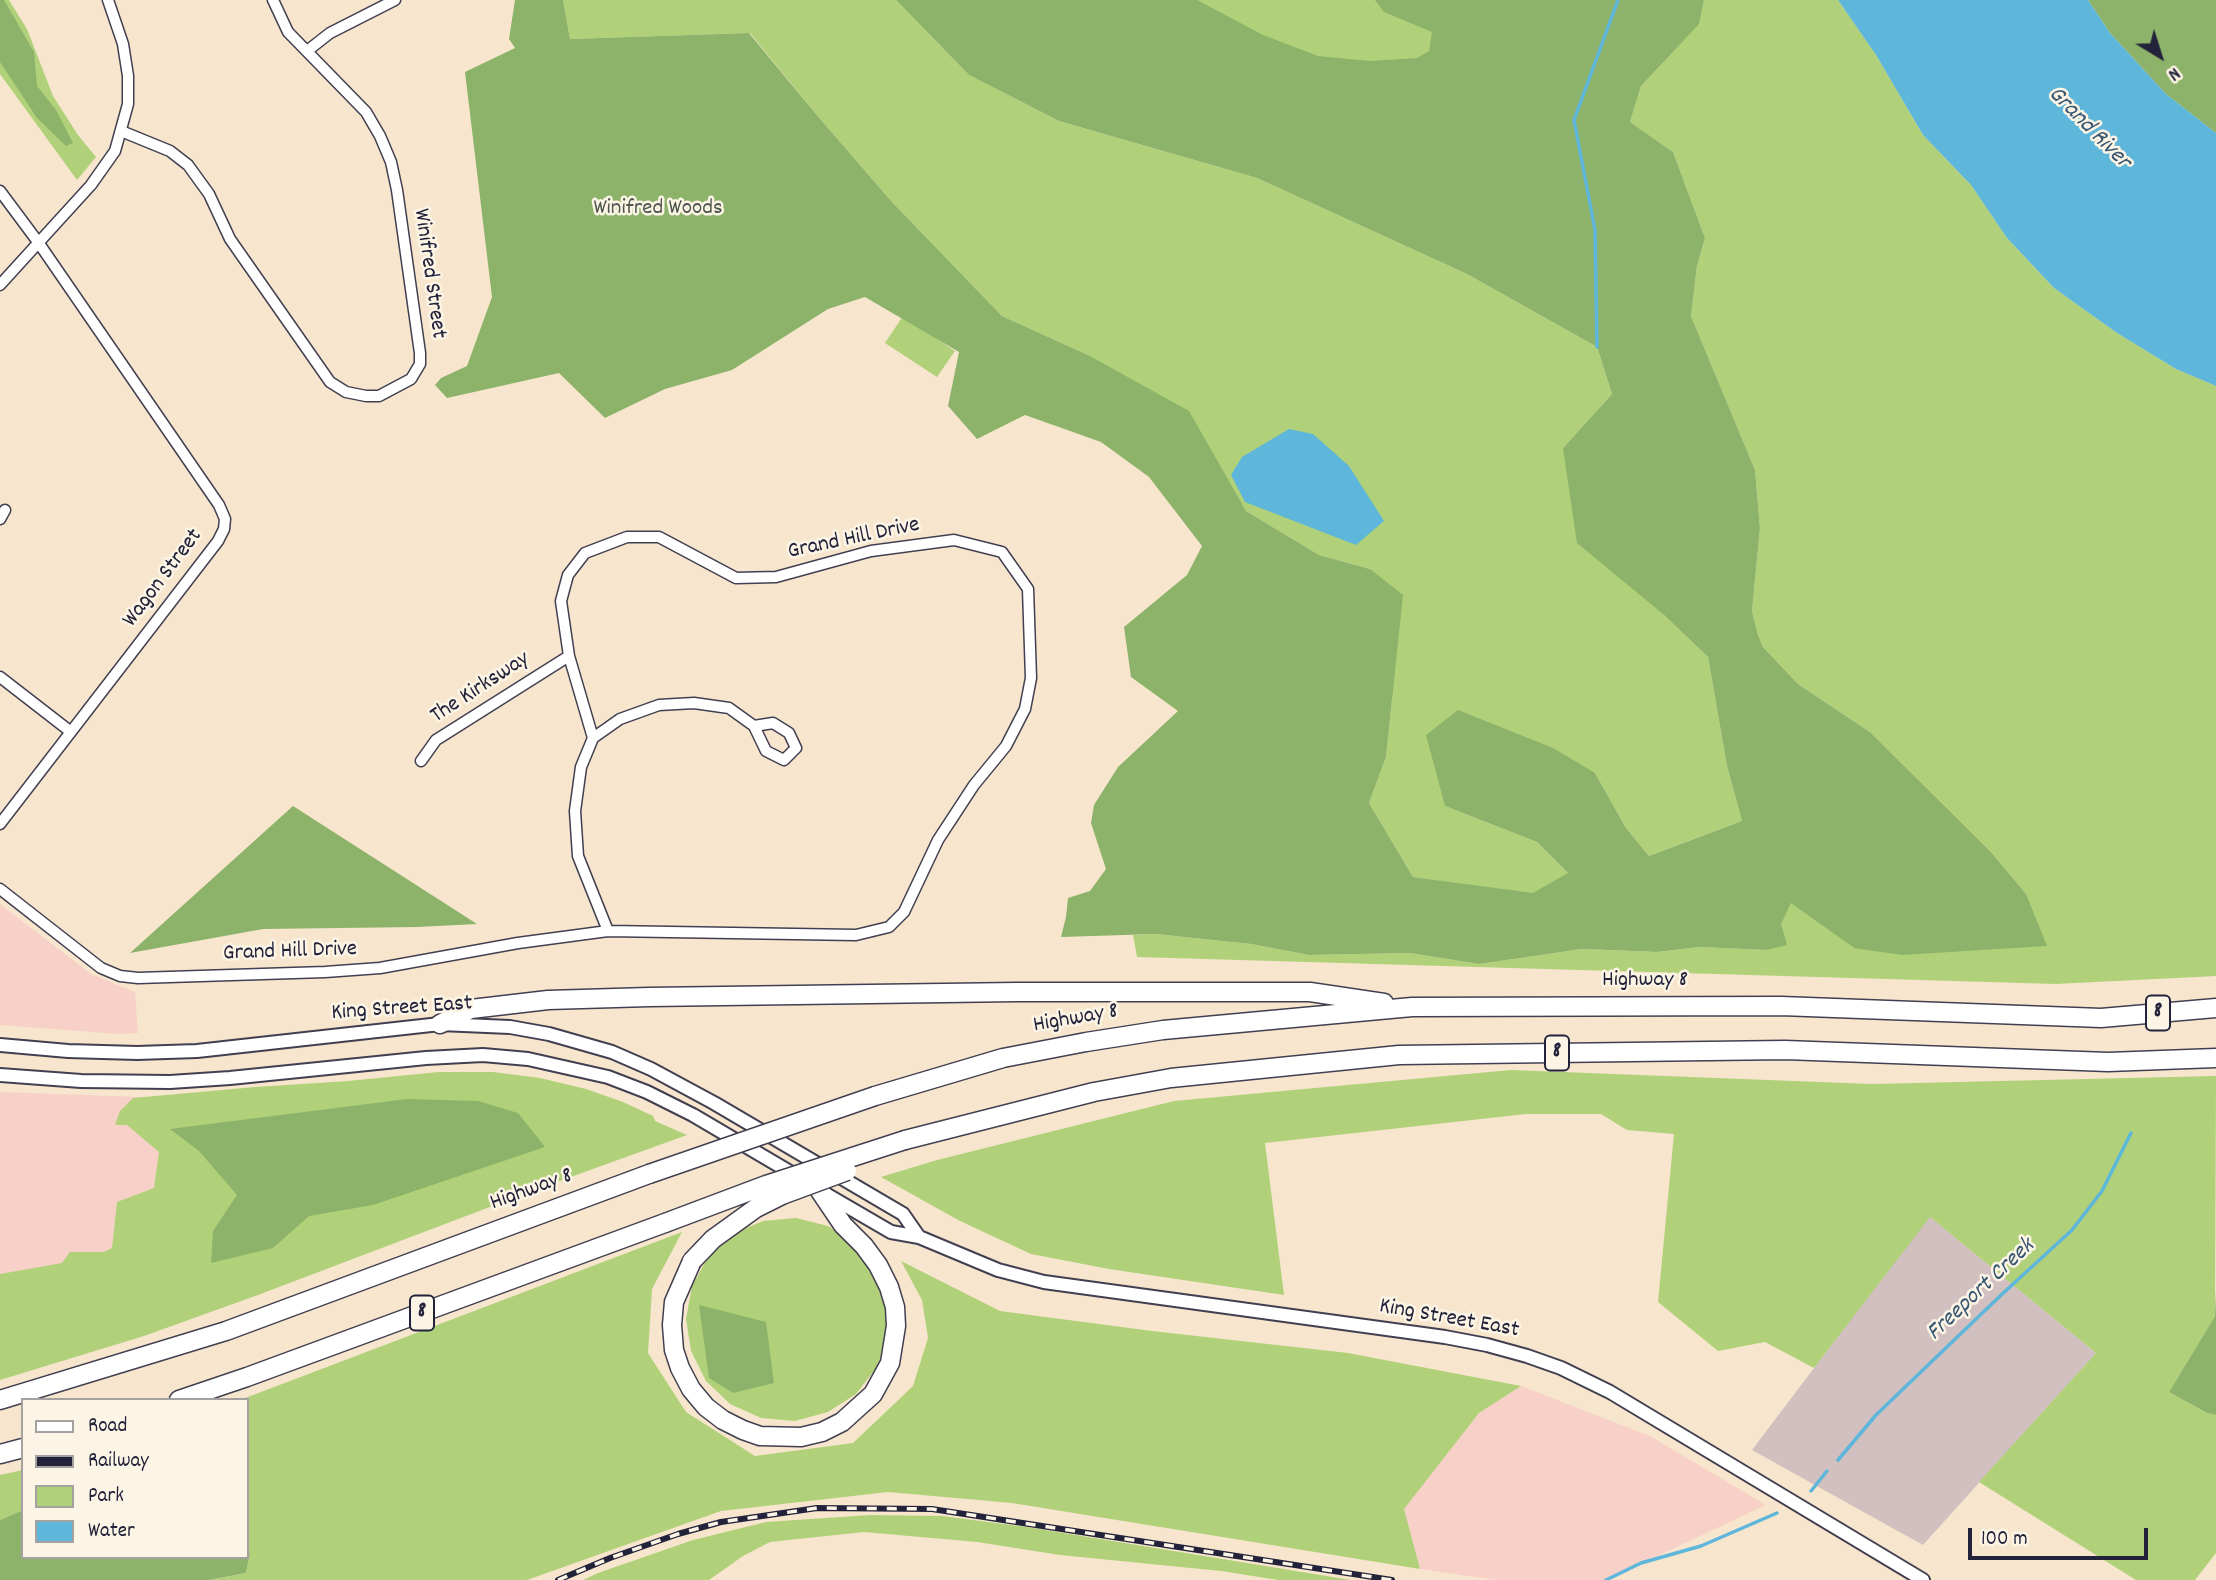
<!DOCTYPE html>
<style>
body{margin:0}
#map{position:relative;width:2216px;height:1580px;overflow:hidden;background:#f7e6cd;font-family:Dekko,sans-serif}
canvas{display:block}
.legend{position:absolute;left:21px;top:1398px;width:228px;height:161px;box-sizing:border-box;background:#fcf5e5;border:2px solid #a5a1a1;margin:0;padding:9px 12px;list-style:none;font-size:21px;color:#22223b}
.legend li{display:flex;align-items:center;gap:14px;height:35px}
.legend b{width:35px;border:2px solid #a5a1a1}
.north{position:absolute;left:2125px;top:21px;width:70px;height:70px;-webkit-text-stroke:5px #fcf5e5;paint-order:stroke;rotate:142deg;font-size:19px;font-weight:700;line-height:28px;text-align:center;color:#22223b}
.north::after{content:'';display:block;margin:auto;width:24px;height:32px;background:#22223b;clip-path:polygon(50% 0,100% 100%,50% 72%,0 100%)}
.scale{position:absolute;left:1968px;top:1528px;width:180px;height:32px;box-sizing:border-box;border:4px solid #22223b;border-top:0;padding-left:9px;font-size:21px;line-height:24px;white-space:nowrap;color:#22223b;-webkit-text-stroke:5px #fcf5e5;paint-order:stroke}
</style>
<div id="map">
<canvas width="2216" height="1580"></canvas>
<ul class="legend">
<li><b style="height:9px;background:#fff"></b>Road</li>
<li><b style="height:9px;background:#22223b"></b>Railway</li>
<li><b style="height:19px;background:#b0d179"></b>Park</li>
<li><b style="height:19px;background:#5eb6db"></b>Water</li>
</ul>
<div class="north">N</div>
<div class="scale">100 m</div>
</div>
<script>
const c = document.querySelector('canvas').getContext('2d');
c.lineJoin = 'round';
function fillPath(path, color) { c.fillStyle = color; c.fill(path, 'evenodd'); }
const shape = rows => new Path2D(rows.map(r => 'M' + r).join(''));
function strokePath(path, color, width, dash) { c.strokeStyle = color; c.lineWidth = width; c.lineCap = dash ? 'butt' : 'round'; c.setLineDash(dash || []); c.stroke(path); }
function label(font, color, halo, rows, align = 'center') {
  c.font = font + ' Dekko,sans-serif'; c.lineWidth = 5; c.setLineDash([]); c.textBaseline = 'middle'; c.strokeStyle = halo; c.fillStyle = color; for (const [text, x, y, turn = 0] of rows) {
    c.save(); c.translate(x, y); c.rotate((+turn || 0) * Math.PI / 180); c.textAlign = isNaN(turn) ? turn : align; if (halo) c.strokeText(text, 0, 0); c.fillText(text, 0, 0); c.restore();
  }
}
const built = shape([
 [0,904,91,974,135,992,138,1033,118,1034,0,1025],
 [0,1092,140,1097,165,1152,159,1192,116,1272,0,1287],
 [1521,1386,1650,1436,1766,1505,1607,1580,1495,1580,1420,1569,1403,1509,1479,1413]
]);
const industrial = shape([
 [1929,1216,2096,1353,1923,1545,1752,1450]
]);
const green = shape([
 [0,0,9,0,27,29,53,96,78,135,96,157,77,180,0,74],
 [563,0,896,0,969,75,1059,121,1257,178,1467,274,1597,347,1612,394,1563,448,1663,614,1708,657,1727,766,1742,821,1649,856,1626,828,1595,773,1445,806,1537,842,1569,874,1533,894,1413,877,1369,803,1386,757,1392,699,1370,569,1319,555,1246,511,1222,472,1088,355,1002,316,892,202,815,113,750,33,570,39],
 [1349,466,1357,481,1246,502],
 [1077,0,1544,0,1428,118],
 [1704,0,1838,0,1876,55,1923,135,1971,185,2007,238,2054,288,2117,333,2176,369,2216,386,2216,976,2056,984,1137,957,1133,935,1156,934,1251,944,1309,955,1410,953,1479,964,1582,949,1657,952,1699,947,1766,950,1791,902,1854,948,2026,894,1991,852,1870,732,1798,684,1763,647,1758,635,1752,611,1760,528,1755,470,1691,316,1697,266,1705,238,1673,152,1630,122,1641,86,1698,24],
 [903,316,955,351,937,377,885,343],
 [1511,1070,1871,1084,2216,1076,2215,1316,2169,1392,2207,1413,2216,1415,2216,1553,2195,1580,2136,1580,1979,1482,2096,1353,1930,1217,1814,1368,1765,1342,1718,1351,1658,1302,1674,1134,1627,1130,1601,1114,1526,1114,1265,1143,1284,1295,1109,1269,1031,1254,960,1221,881,1177,937,1160,1174,1101],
 [439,1072,493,1072,540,1078,586,1089,623,1102,653,1116,655,1121,687,1135,532,1191,258,1295,144,1336,0,1380,0,1274,62,1263,70,1252,104,1252,112,1248,117,1202,154,1188,159,1152,127,1125,115,1125,120,1111,133,1098,255,1087,348,1081],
 [796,1218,828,1226,856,1244,876,1270,888,1301,888,1335,877,1367,856,1394,828,1412,795,1421,761,1418,730,1404,706,1381,691,1351,686,1319,692,1286,708,1257,732,1234,763,1221],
 [682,1232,652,1289,648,1353,686,1412,755,1456,853,1443,913,1386,928,1338,922,1300,901,1261,1000,1311,1152,1331,1348,1353,1521,1386,1479,1413,1404,1509,1420,1569,1012,1503,888,1492,721,1511,527,1580,209,1580,246,1573,250,1554,247,1548,247,1400,240,1400],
 [23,1470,23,1510,0,1520,0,1475],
 [870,1515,942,1516,1027,1527,1351,1580,1278,1580,1221,1571,1060,1555,977,1542,864,1532,770,1542,743,1556,709,1580,583,1580,598,1573,693,1540,766,1522]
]);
const forest = shape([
 [0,0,4,0,34,52,37,86,56,110,73,143,66,146,37,118,0,62],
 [515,0,563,0,570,39,749,33,815,113,892,202,1002,316,1088,355,1189,411,1246,511,1319,555,1370,569,1403,595,1386,757,1369,803,1413,877,1533,893,1568,873,1537,842,1445,806,1426,735,1458,710,1553,748,1595,773,1626,828,1649,856,1742,821,1727,766,1708,657,1663,614,1577,543,1563,448,1612,394,1597,347,1467,274,1257,178,1059,121,969,75,896,0,1197,0,1263,35,1318,56,1370,61,1417,58,1429,51,1432,32,1384,12,1375,0,1704,0,1699,24,1641,86,1630,122,1673,152,1705,238,1697,266,1691,316,1755,470,1760,528,1752,611,1758,635,1763,647,1798,684,1870,732,1991,852,2026,894,2047,946,1902,955,1854,948,1791,903,1781,924,1787,945,1766,950,1699,947,1657,952,1582,949,1479,964,1410,953,1309,955,1251,944,1156,934,1061,937,1066,917,1068,898,1090,891,1106,869,1091,823,1094,805,1118,767,1178,711,1131,677,1124,627,1187,575,1202,546,1149,477,1101,442,1025,415,977,439,948,406,959,352,865,297,828,309,732,370,665,389,605,418,559,373,447,398,435,385,441,378,467,366,492,297,465,72,515,48,509,39],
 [2088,0,2216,0,2216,133,2166,94,2110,33],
 [293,806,477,924,417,927,263,929,130,953],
 [407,1099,478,1101,518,1113,545,1147,373,1205,309,1216,273,1248,211,1263,213,1231,237,1195,199,1151,170,1129],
 [2216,1290,2216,1415,2207,1413,2169,1392,2215,1316],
 [699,1305,766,1322,774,1383,733,1393,709,1378],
 [23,1510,23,1557,247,1557,247,1548,250,1554,246,1573,209,1580,0,1580,0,1520]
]);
const water = shape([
 [1838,0,2088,0,2110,33,2166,94,2216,133,2216,386,2176,369,2117,333,2054,288,2007,238,1971,185,1923,135,1876,55],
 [1289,429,1313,434,1349,466,1384,521,1356,545,1245,502,1231,475,1242,457]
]);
const stream = shape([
 [1597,347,1595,230,1574,120,1618,0],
 [1838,1460,1876,1415,1999,1297,2072,1230,2102,1191,2131,1133],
 [1811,1491,1827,1471],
 [1606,1580,1641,1563,1701,1546,1777,1513]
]);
const street = shape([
 [307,51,330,33,395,0],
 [121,131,170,151,188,165,209,194,230,239,330,382,346,392,366,396,379,396,411,379,420,364,420,353,397,190,391,162,380,136,366,112,288,32,273,0],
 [0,191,38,242,219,505,225,519,224,529,218,541,0,824],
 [0,285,91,185,115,151,128,104,128,76,123,44,108,0],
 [0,519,5,510],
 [0,677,71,732],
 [593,738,620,719,659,705,694,703,729,708,754,726,766,751,784,760,796,748,789,733,773,723,754,726],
 [421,761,436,740,569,656],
 [0,889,101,968,120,976,138,978,325,972,380,968,518,943,608,931,856,935,889,927,904,912,938,840,974,785,1006,746,1025,709,1031,678,1028,589,1002,552,954,540,871,551,776,577,736,578,659,537,627,537,585,553,568,575,561,601,569,656,593,738,581,767,575,811,578,856,608,931]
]);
const secondary = shape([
 [0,1045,68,1051,137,1053,197,1051,440,1024,510,1027,549,1034,612,1052,651,1069,714,1103,903,1214,919,1237],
 [0,1075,81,1081,170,1082,230,1078,426,1058,483,1055,528,1059,608,1077,647,1092,693,1115,800,1178],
 [824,1193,891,1232,919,1237,998,1270,1044,1282,1445,1337,1487,1345,1527,1356,1561,1368,1610,1392,1923,1580]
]);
const highway = shape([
 [440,1024,471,1009,548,1000,649,997,1017,992,1310,992,1384,1003],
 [875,1096,1003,1058,1086,1042,1163,1030,1412,1007,1781,1006,2101,1018,2216,1008],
 [905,1140,1094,1092,1171,1078,1399,1055,1785,1050,2108,1062,2216,1058],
 [692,1261,674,1302,672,1325,674,1350,680,1368,691,1389,706,1407,723,1420,743,1430,760,1436,801,1437,822,1432,842,1422,873,1394,890,1363,896,1326,895,1307,889,1287,878,1265,864,1246,843,1225,820,1191],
 [0,1400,226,1331,649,1174],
 [179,1400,247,1377,665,1223],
 [0,1454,23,1448]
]);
const rail = shape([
 [558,1580,610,1558,678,1534,721,1522,817,1508,932,1509,1392,1580]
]);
const highwayBridge = shape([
 [649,1174,875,1096],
 [665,1223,766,1185,905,1140],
 [692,1261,713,1239,756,1208,782,1195,847,1171]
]);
const shields = [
 [2158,1013,24],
 [1557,1053,24],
 [422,1313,24]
];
const shieldNames = [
 ["8",2158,1013],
 ["8",1557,1053],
 ["8",422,1313]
];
const parkNames = [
 ["Winifred Woods",658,210]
];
const streetNames = [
 ["Winifred Street",428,274,82],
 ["Grand Hill Drive",854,540,-12],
 ["Wagon Street",164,579,-53],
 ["The Kirksway",481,689,-33],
 ["Grand Hill Drive",290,953,-2],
 ["Highway 8",1645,982],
 ["King Street East",402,1010,-4],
 ["Highway 8",1076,1020,-10],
 ["Highway 8",532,1191,-20],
 ["King Street East",1449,1320,10]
];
const waterNames = [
 ["Grand River",2088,129,45],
 ["Freeport Creek",1982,1291,-43]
];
fillPath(built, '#f7d1c7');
fillPath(industrial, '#d2bfc0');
fillPath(green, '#b0d179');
fillPath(forest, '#8cb369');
fillPath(water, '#5eb6db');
strokePath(stream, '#5eb6db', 3.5);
strokePath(street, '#423f51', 13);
strokePath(secondary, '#423f51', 16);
strokePath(highway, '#423f51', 21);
strokePath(street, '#fff', 10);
strokePath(secondary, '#fff', 12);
strokePath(highway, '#fff', 18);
strokePath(rail, '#22223b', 6);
strokePath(rail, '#fcf5e5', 3.5, [10]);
strokePath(highwayBridge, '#423f51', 21, []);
strokePath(highwayBridge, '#fff', 18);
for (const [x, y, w] of shields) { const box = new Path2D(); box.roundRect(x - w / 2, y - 17.5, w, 35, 5); c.fillStyle = '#fcf5e5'; c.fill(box); strokePath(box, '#22223b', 2); }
label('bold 21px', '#22223b', null, shieldNames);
label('23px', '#4d574e', '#fcf5e5', parkNames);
label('23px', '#22223b', '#fcf5e5', streetNames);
label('italic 24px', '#375673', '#fcf5e5', waterNames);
</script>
